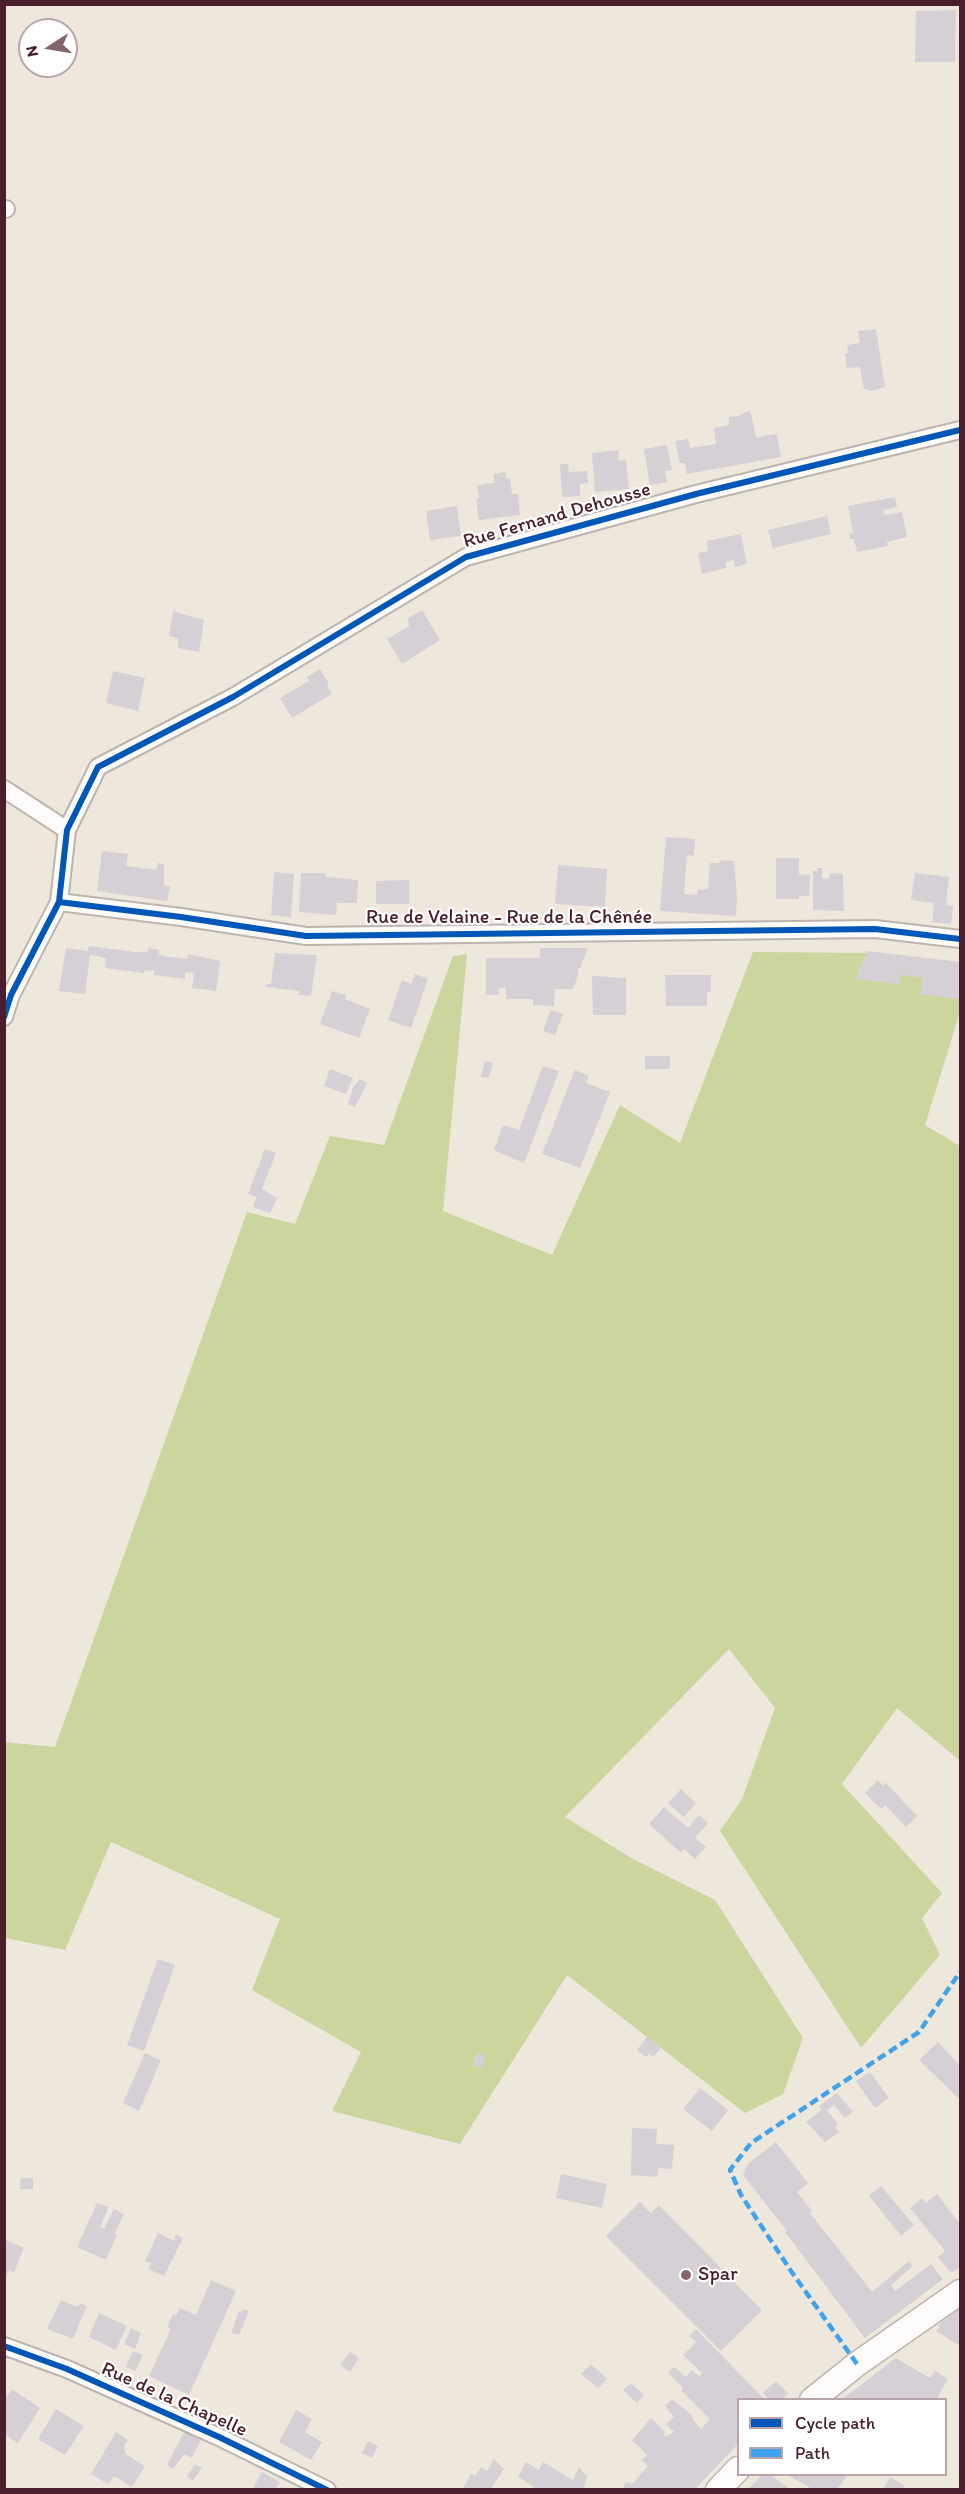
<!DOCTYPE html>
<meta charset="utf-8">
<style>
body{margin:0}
#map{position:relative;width:965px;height:2494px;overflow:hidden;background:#eee7db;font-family:Itim,sans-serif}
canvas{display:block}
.frame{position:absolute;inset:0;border:6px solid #4a1f2b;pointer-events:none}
.legend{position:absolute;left:737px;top:2398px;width:210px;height:78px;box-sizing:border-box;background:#fff;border:2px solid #b7a5aa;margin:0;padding:8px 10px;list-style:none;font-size:18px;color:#4a1f2b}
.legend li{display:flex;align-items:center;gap:12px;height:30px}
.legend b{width:30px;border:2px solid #b7a5aa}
.north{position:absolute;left:18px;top:18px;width:60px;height:60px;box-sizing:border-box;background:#fff;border:2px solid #b7a5aa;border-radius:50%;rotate:258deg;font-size:16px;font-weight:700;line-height:24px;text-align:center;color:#4a1f2b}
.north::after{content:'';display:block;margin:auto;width:21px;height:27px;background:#836569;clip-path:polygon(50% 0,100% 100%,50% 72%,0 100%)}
</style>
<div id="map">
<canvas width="965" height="2494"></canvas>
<div class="frame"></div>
<ul class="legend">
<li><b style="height:8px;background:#0057b8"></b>Cycle path</li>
<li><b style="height:8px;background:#40a2eb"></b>Path</li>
</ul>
<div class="north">N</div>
</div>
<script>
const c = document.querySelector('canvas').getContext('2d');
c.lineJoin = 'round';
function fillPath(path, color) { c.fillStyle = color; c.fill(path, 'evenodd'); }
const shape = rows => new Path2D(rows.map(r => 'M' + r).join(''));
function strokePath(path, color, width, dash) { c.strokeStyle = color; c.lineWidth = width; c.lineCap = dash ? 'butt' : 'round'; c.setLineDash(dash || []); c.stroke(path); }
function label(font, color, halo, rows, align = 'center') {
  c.font = font + ' Itim,sans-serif'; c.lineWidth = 4.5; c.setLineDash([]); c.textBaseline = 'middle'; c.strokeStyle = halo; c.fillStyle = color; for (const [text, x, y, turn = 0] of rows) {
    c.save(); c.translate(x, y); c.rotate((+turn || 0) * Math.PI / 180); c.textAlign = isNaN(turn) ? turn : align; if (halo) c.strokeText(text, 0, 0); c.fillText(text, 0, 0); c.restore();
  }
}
const green = shape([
 [753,952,874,953,960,967,960,1012,925,1125,960,1146,960,1761,897,1708,842,1784,942,1893,922,1918,940,1955,861,2048,720,1831,742,1799,775,1708,729,1649,565,1817,633,1859,715,1900,803,2038,783,2094,745,2113,567,1975,460,2144,332,2111,361,2052,252,1990,280,1919,111,1842,65,1950,5,1938,4,1742,55,1747,247,1212,295,1224,330,1136,384,1145,453,956,467,954,443,1211,552,1255,620,1105,680,1143]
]);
const building = shape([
 [956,10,955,62,915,62,916,11],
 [876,329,885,387,871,391,864,389,860,367,847,368,845,353,848,353,847,345,860,343,858,331],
 [750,410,756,437,777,434,781,457,687,474,685,463,680,463,675,441,688,439,690,448,716,444,714,428,729,425,729,417,738,416],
 [667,445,672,470,665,471,667,482,650,485,644,449],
 [618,450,619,461,626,460,629,489,595,492,592,453],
 [560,464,568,464,569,472,587,471,588,483,580,484,580,496,562,497],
 [505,472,506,479,510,478,512,494,518,494,520,515,479,520,476,499,479,498,477,485,494,483,494,474],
 [895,497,897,507,883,510,884,515,902,512,907,537,887,542,888,546,857,552,854,539,850,539,849,534,853,533,848,506],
 [457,506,461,536,430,540,426,511],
 [827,516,831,534,773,548,768,530],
 [741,534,747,564,735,567,733,560,726,562,726,568,702,574,698,553,708,551,707,541],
 [422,610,440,640,402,664,387,639,409,626,408,618],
 [173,611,204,620,199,652,178,648,178,638,169,636],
 [320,669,329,684,327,686,332,694,292,718,280,698,309,681,307,677],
 [113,671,145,678,138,711,106,703],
 [666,837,695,839,694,856,687,855,684,894,697,895,697,890,708,889,710,863,719,863,720,860,734,861,737,897,736,916,660,911],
 [102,851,128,854,126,866,157,870,158,863,164,864,164,885,170,886,167,901,97,891],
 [776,858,799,858,799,874,810,875,809,896,799,896,799,899,776,899],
 [558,865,607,869,605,907,555,904],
 [817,868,822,868,822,878,829,879,830,873,843,874,844,911,813,910,813,871,817,871],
 [274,872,294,874,291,917,271,915],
 [301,873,325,873,326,877,358,880,357,903,337,903,336,915,299,912],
 [915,873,949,877,946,905,953,906,951,924,932,922,934,903,911,900],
 [409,880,409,904,376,904,376,881],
 [89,946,135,952,148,952,149,948,159,950,158,955,187,959,188,954,220,961,216,991,192,988,194,973,185,972,185,979,154,975,154,971,145,970,144,973,105,968,106,958,90,955,85,994,59,991,66,948,88,951],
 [540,948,588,948,580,968,578,968,578,976,573,989,555,989,554,1006,533,1005,533,999,506,999,506,988,499,988,499,995,486,995,486,958,540,958],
 [867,951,960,962,960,999,921,994,923,978,900,975,899,984,856,979],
 [275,953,317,955,311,996,299,995,299,991,266,987,266,984,271,984],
 [415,974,428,979,411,1028,388,1020,402,980,411,984],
 [665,975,711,975,711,992,707,992,707,1006,666,1006],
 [592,976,626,978,626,1015,593,1015],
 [332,991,346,995,345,999,370,1009,359,1038,320,1024],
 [551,1010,563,1014,555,1035,543,1031],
 [645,1056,670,1056,670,1069,645,1069],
 [485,1061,493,1063,489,1078,481,1077],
 [543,1066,559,1071,524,1163,494,1150,503,1125,519,1130],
 [330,1069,353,1078,346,1094,324,1086],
 [575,1070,589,1076,586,1083,610,1092,580,1168,542,1154],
 [360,1079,367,1083,355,1107,348,1104,353,1087],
 [265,1149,276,1153,262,1189,277,1198,270,1213,253,1207,257,1197,248,1194],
 [878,1780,883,1786,886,1783,917,1816,906,1827,885,1805,881,1809,865,1793],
 [681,1789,696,1803,684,1817,668,1803],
 [664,1807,688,1828,699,1815,708,1823,695,1838,706,1847,695,1859,684,1849,681,1853,649,1824],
 [158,1959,175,1965,144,2051,127,2045],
 [647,2037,661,2048,653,2057,649,2053,646,2057,637,2050],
 [938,2042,960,2066,960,2100,919,2060],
 [145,2053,161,2060,139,2111,123,2103],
 [477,2053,485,2056,481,2068,473,2065],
 [870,2072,889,2098,875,2108,856,2081],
 [700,2088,728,2110,712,2131,683,2109],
 [837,2093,853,2112,845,2118,834,2105,827,2110,838,2124,835,2127,839,2132,825,2142,806,2122,822,2110,819,2106],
 [632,2128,657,2129,656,2144,674,2145,672,2169,658,2168,657,2177,631,2175],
 [776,2142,808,2183,797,2192,812,2211,810,2213,872,2292,909,2261,913,2266,891,2285,895,2291,931,2264,943,2279,865,2338,785,2232,787,2231,743,2175,748,2164],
 [561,2174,607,2184,602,2208,556,2198],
 [21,2178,33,2178,33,2189,20,2189],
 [881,2186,914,2225,901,2236,869,2196],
 [937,2194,960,2224,960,2267,951,2273,938,2257,945,2251,910,2208,922,2198,926,2203],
 [640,2202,651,2213,659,2205,762,2310,721,2351,606,2236],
 [97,2203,109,2207,100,2227,104,2229,114,2209,124,2214,114,2234,117,2235,106,2260,77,2247],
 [158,2233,174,2241,176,2235,183,2238,164,2276,148,2269,151,2263,145,2261],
 [4,2239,24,2248,14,2272,9,2270,4,2281],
 [211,2280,236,2291,189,2395,149,2376,171,2329,167,2327,173,2314,176,2316,180,2308,196,2315],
 [61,2300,78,2307,80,2303,87,2306,73,2339,47,2329],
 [960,2308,960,2346,936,2331,940,2326,938,2325],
 [244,2309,249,2311,239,2335,231,2333,239,2311,242,2312],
 [99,2313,127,2326,116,2350,89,2337],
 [131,2328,141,2333,135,2349,124,2344],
 [696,2329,765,2400,738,2400,738,2444,694,2490,622,2490,626,2482,632,2484,648,2466,642,2460,647,2455,632,2440,651,2418,665,2432,663,2434,667,2436,674,2432,666,2424,674,2417,665,2406,672,2399,693,2416,692,2418,701,2429,710,2419,681,2390,683,2388,668,2373,674,2367,686,2377,692,2370,699,2377,702,2373,683,2355,696,2342,689,2336],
 [133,2351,143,2355,135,2371,126,2367],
 [350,2352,359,2358,350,2372,340,2365],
 [896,2358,930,2378,935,2371,948,2379,936,2400,918,2400,914,2397,913,2400,841,2400],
 [591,2364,607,2379,598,2388,581,2374],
 [776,2381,788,2393,782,2400,769,2400,763,2393],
 [631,2383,644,2395,637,2403,623,2390],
 [12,2389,40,2408,18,2443,4,2434,4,2400],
 [56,2409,84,2426,65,2455,38,2439],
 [296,2410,312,2419,305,2432,322,2442,311,2460,279,2442],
 [185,2430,201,2440,192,2458,184,2454,173,2469,167,2465],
 [116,2432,128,2440,124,2446,126,2454,145,2466,132,2487,114,2476,108,2484,91,2474],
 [368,2441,378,2446,372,2458,362,2453],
 [494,2459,504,2469,492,2487,495,2490,462,2490,471,2474,475,2476,481,2467,487,2471],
 [526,2462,539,2470,543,2462,573,2480,579,2467,587,2477,584,2486,582,2490,537,2490,518,2476],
 [195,2464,202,2468,193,2481,187,2476],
 [262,2472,280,2482,275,2490,252,2490],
 [762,2475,771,2475,791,2490,747,2490],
 [787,2475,843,2475,846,2477,838,2488,840,2490,814,2490],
 [890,2477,905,2486,903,2490,883,2490]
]);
const minor = shape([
 [4,209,6,209],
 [4,789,67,830],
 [59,902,181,917,306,936,875,929,960,939],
 [4,1017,11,995,59,902,67,830,98,767,233,697,466,557,696,494,960,430],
 [4,2346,67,2369,219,2437,327,2490]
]);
const secondary = shape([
 [812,2400,857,2364,960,2292],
 [718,2490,738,2469]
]);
const quiet = shape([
 [857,2364,791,2271,741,2195,730,2170,751,2143,919,2032,960,1972]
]);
const cycleway = shape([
 [59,902,181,917,306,936,875,929,960,939],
 [4,1017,11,995,59,902,67,830,98,767,233,697,466,557,696,494,960,430],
 [4,2346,67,2369,219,2437,327,2490]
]);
const markers = [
 [686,2275,6,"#836569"]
];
const streetNames = [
 ["Rue Fernand Dehousse",557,516,-16],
 ["Rue de Velaine - Rue de la Chênée",509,918],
 ["Rue de la Chapelle",174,2400,24]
];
const poiNames = [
 ["Spar",698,2275]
];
fillPath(green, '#ccd59d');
fillPath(building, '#d6d0d6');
strokePath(minor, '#bdb4ae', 20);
strokePath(secondary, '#bdb4ae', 27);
strokePath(minor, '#fcfbfa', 16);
strokePath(secondary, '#fcfbfa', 24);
strokePath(quiet, '#40a2eb', 4.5, [9, 4.5]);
strokePath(cycleway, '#0057b8', 6);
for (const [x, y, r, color] of markers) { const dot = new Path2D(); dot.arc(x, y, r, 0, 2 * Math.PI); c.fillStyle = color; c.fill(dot); strokePath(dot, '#fff', 2); }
label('20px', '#4a1f2b', '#fff', streetNames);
label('20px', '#4a1f2b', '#fff', poiNames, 'left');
</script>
